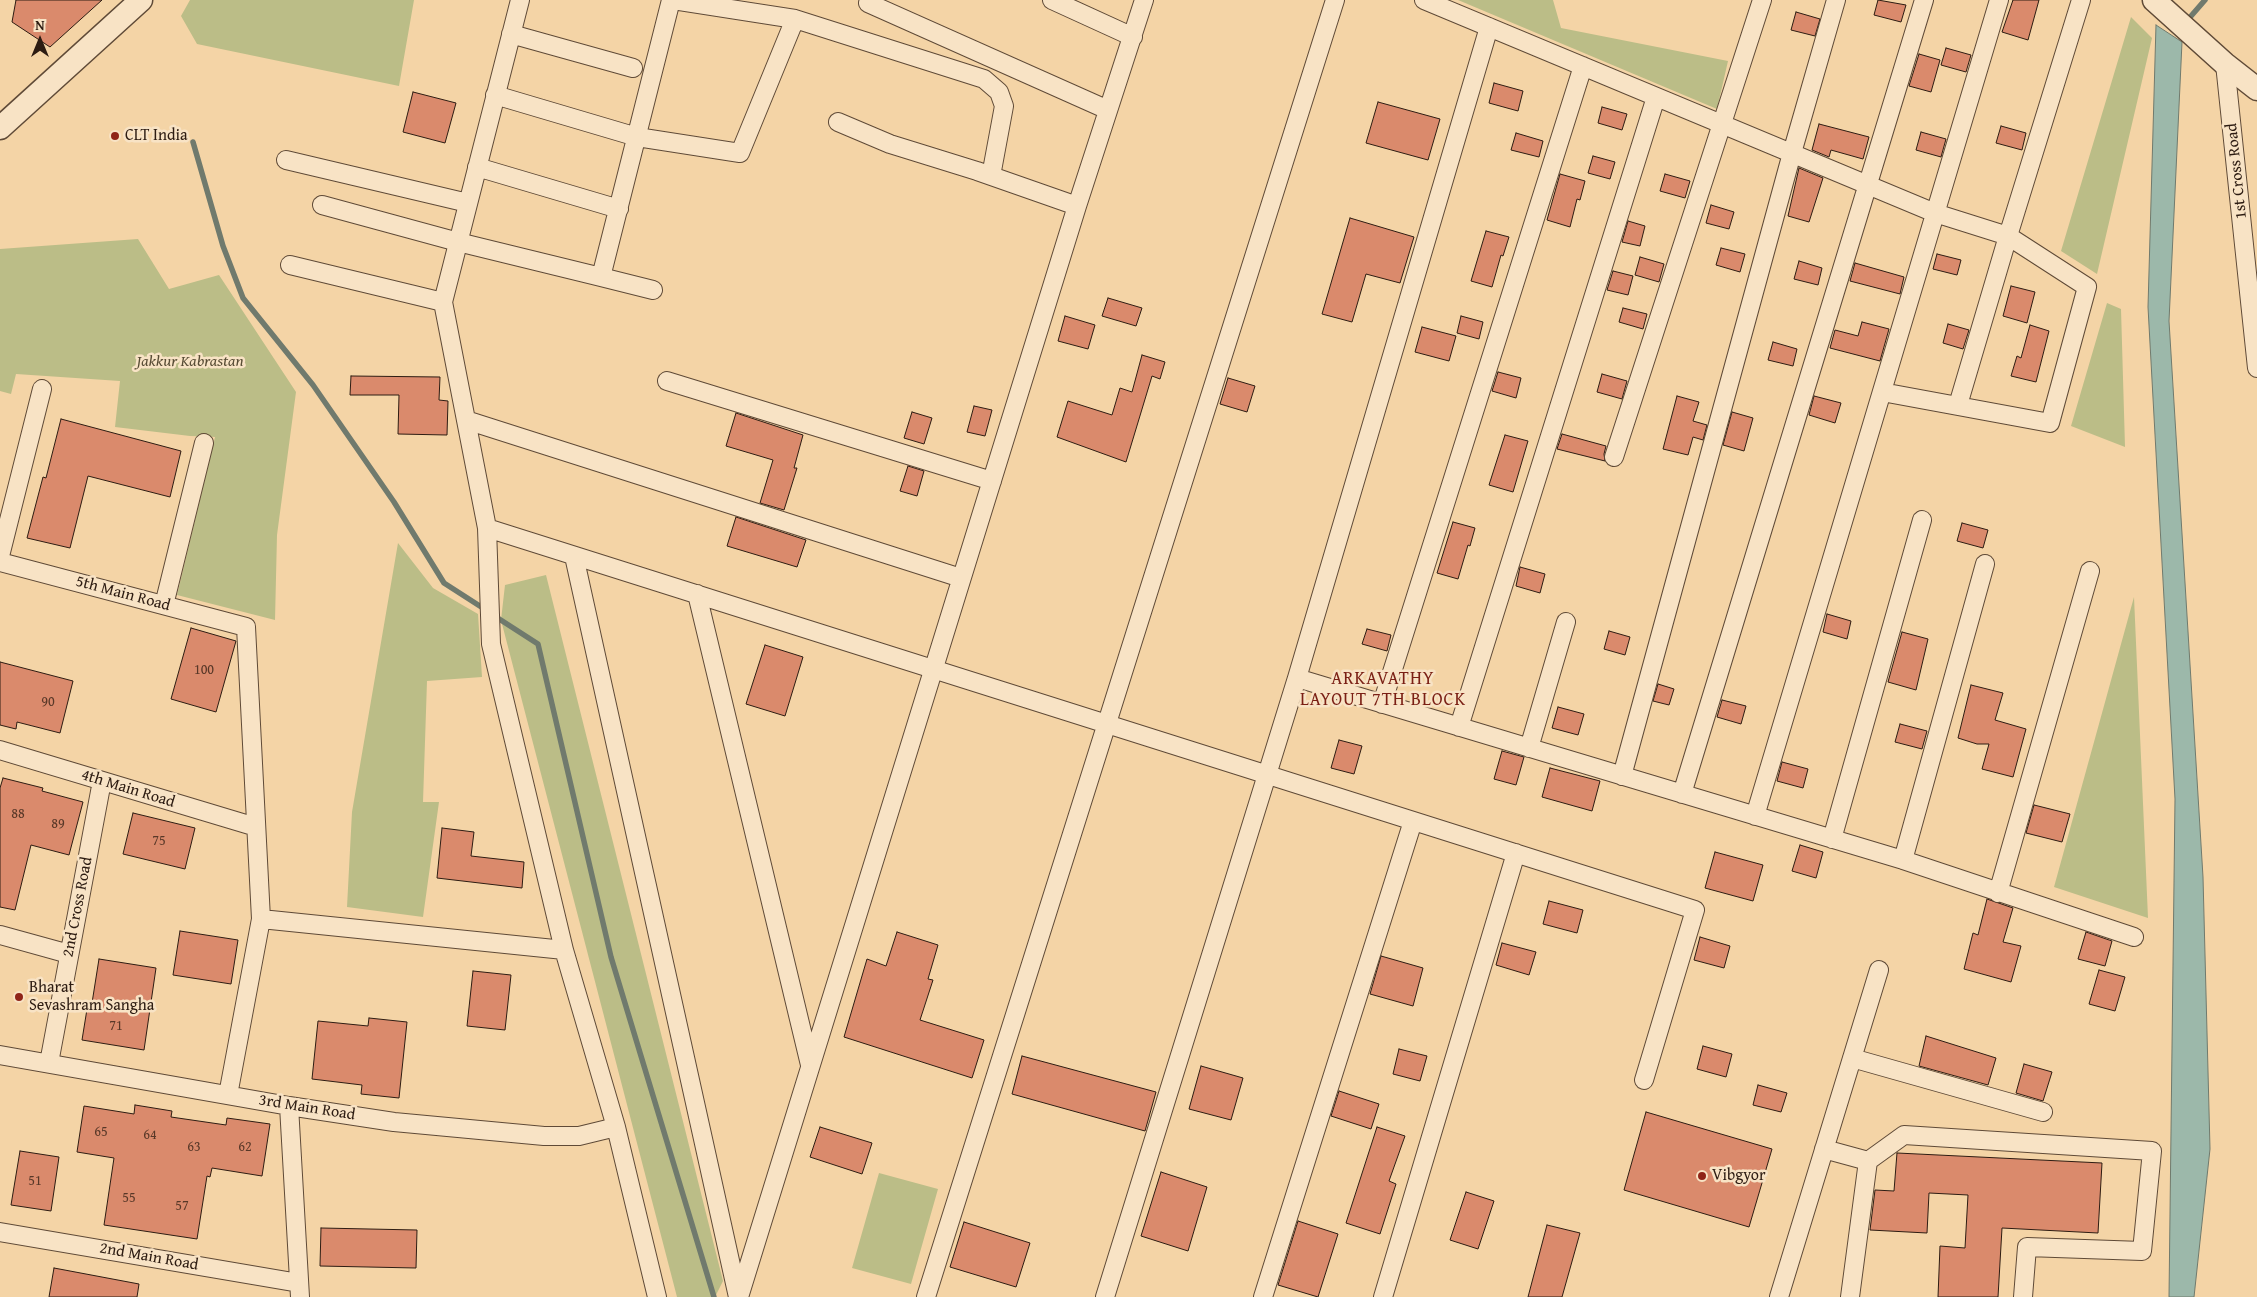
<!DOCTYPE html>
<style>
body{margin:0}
#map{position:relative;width:2257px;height:1297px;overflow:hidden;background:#f4d4a6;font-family:"Gentium Book Plus",serif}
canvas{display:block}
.north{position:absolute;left:15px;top:15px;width:50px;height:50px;-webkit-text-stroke:4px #f8e3c5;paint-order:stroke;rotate:0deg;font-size:14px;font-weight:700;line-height:20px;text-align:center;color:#2d1c12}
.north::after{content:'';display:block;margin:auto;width:18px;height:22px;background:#2d1c12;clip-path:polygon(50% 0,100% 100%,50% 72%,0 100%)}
</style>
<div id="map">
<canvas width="2257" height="1297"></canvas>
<div class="north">N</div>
</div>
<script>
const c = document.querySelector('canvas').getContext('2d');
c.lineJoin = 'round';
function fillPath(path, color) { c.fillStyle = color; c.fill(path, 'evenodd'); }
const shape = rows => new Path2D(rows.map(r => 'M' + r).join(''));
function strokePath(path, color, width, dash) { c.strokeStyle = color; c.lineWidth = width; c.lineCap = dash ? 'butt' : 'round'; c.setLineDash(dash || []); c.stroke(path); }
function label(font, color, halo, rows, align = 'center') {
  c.font = font + ' "Gentium Book Plus",serif'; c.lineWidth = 5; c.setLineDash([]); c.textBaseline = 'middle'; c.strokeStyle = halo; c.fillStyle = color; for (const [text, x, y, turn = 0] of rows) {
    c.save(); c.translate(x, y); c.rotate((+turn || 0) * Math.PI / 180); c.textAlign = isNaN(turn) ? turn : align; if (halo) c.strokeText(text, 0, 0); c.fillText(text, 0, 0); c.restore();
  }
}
const green = shape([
 [190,0,414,0,399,86,197,44,181,16],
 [1458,0,1553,0,1561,28,1728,61,1717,109],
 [2131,17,2152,38,2097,274,2061,251],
 [138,239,169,289,219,275,296,392,277,535,275,620,177,595,215,437,190,436,115,427,120,381,16,374,11,394,0,391,0,249],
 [2107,303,2121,309,2125,447,2071,426],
 [398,543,433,588,478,614,482,677,427,681,423,802,439,802,423,917,347,907,352,812],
 [546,575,723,1281,715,1297,677,1297,501,620,505,585],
 [2134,597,2148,918,2054,887],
 [879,1173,938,1189,911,1284,852,1268]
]);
const water = shape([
 [2156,25,2182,42,2169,321,2203,877,2210,1149,2194,1297,2169,1297,2175,799,2148,307,2156,25]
]);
const stream = shape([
 [2185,23,2205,0],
 [193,142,223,246,243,298,313,385,394,502,444,583,486,610],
 [493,615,538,644,611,957,714,1297]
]);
const building = shape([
 [16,0,102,0,50,47,12,22,16,0],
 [1878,0,1906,5,1901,22,1874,15,1878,0],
 [2013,0,2039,0,2028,40,2002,32,2013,0],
 [1796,12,1820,19,1815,36,1791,30,1796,12],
 [1946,48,1971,55,1966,72,1941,65,1946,48],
 [1919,54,1940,60,1931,92,1909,86,1919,54],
 [1494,83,1523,91,1518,111,1489,103,1494,83],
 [413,92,456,103,445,143,403,132,413,92],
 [1378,102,1440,119,1428,160,1366,143,1378,102],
 [1602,107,1627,114,1622,130,1598,123,1602,107],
 [1819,124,1869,137,1863,159,1831,150,1829,157,1812,150,1819,124],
 [2001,126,2026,133,2022,150,1996,143,2001,126],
 [1921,132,1946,139,1941,157,1916,150,1921,132],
 [1516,133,1543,141,1539,157,1511,150,1516,133],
 [1593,156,1615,162,1610,179,1588,173,1593,156],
 [1799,168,1823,178,1809,222,1788,216,1799,168],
 [1560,174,1585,181,1580,200,1577,199,1570,227,1547,220,1560,174],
 [1665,174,1690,181,1685,198,1660,191,1665,174],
 [1711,205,1734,212,1729,229,1706,223,1711,205],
 [1350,218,1414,237,1400,283,1366,274,1352,322,1322,314,1350,218],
 [1628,221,1645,226,1640,246,1622,242,1628,221],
 [1486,231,1509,237,1503,256,1501,255,1492,287,1471,281,1486,231],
 [1721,248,1745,254,1740,272,1716,265,1721,248],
 [1937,254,1961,260,1957,275,1933,269,1937,254],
 [1640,257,1664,264,1659,282,1635,275,1640,257],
 [1799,261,1822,268,1818,285,1794,279,1799,261],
 [1855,263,1904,277,1900,294,1850,281,1855,263],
 [1613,271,1633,276,1628,295,1607,290,1613,271],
 [2011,286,2035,292,2027,323,2003,316,2011,286],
 [1108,298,1142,308,1136,326,1102,316,1108,298],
 [1623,308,1647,314,1643,329,1619,322,1623,308],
 [1065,316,1095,325,1088,349,1058,341,1065,316],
 [1461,316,1483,322,1479,339,1457,333,1461,316],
 [1862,322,1889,329,1880,361,1830,348,1835,330,1858,336,1862,322],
 [1948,324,1969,330,1963,349,1943,343,1948,324],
 [2030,325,2049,331,2036,382,2011,376,2017,356,2021,358,2030,325],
 [1422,327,1456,336,1449,361,1415,352,1422,327],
 [1773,342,1797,349,1793,366,1768,360,1773,342],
 [1142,355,1165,362,1160,379,1152,376,1126,462,1057,437,1068,401,1112,415,1120,388,1132,392,1142,355],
 [1498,372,1521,378,1516,398,1492,391,1498,372],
 [1602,374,1627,381,1622,399,1597,392,1602,374],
 [351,376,440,377,439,400,448,401,447,435,398,434,399,395,350,395,351,376],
 [1228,378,1255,386,1247,412,1220,404,1228,378],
 [1677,396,1699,402,1693,421,1707,425,1703,440,1693,437,1688,455,1663,449,1677,396],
 [1814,396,1841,403,1835,423,1809,415,1814,396],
 [974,406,992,410,985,436,967,432,974,406],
 [912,412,932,418,924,444,904,438,912,412],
 [1732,412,1753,418,1744,451,1723,445,1732,412],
 [736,413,803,435,794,468,797,468,784,510,760,503,773,460,726,446,736,413],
 [61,419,181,451,170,497,88,476,70,548,27,538,43,477,46,478,61,419],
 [1562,434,1606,446,1604,454,1605,461,1557,449,1562,434],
 [1505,435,1528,441,1513,492,1489,485,1505,435],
 [908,466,924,471,917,496,900,491,908,466],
 [736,517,806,540,797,567,727,546,736,517],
 [1453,522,1475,528,1470,546,1468,545,1458,579,1437,573,1453,522],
 [1962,523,1988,530,1983,548,1957,541,1962,523],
 [1520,567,1545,574,1540,593,1516,586,1520,567],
 [1827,614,1851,621,1847,639,1823,632,1827,614],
 [191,628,236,641,216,712,171,699,191,628],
 [1367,629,1391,635,1387,651,1362,644,1367,629],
 [1609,631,1630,637,1625,655,1604,649,1609,631],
 [1902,632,1928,639,1916,690,1888,682,1902,632],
 [765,645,803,657,785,716,746,704,765,645],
 [0,662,73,681,60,733,17,722,16,729,0,725,0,662],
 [1658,684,1674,689,1669,705,1653,701,1658,684],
 [1971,685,2003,693,1995,720,2026,729,2013,777,1982,769,1989,744,1977,744,1958,738,1971,685],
 [1722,700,1746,706,1741,724,1717,717,1722,700],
 [1558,707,1584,714,1578,735,1552,728,1558,707],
 [1900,724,1927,731,1922,749,1895,742,1900,724],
 [1339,740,1362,746,1354,774,1331,768,1339,740],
 [1502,751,1524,757,1516,785,1494,779,1502,751],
 [1782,762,1808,769,1803,788,1777,781,1782,762],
 [1550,768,1600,781,1592,811,1542,797,1550,768],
 [3,778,43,788,42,791,83,802,69,855,31,845,15,910,0,907,0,788,3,778],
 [2034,805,2070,814,2062,842,2026,833,2034,805],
 [133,813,195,828,185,869,123,854,133,813],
 [442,828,474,832,471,856,524,862,522,888,437,878,442,828],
 [1800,845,1823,852,1816,878,1792,871,1800,845],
 [1715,852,1763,865,1753,901,1705,888,1715,852],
 [1987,899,2013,908,2003,942,2021,946,2011,982,1964,969,1973,933,1978,935,1987,899],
 [1549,901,1583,910,1577,933,1543,924,1549,901],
 [180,931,238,940,231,984,173,975,180,931],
 [897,932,938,945,928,979,933,980,920,1020,984,1040,972,1078,844,1037,867,959,886,966,897,932],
 [2086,932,2112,941,2105,966,2078,959,2086,932],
 [1700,937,1730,946,1724,968,1694,960,1700,937],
 [1502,943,1536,952,1529,975,1496,965,1502,943],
 [1381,956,1423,968,1413,1006,1370,994,1381,956],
 [99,959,156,968,144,1050,82,1040,88,1003,92,1003,99,959],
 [2099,970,2125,977,2115,1011,2089,1004,2099,970],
 [473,971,511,975,505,1030,467,1026,473,971],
 [369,1018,407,1022,399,1098,361,1094,362,1085,312,1079,318,1021,368,1026,369,1018],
 [1926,1036,1996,1058,1988,1085,1919,1066,1926,1036],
 [1703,1046,1732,1054,1726,1077,1697,1069,1703,1046],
 [1399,1049,1427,1056,1420,1081,1393,1074,1399,1049],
 [1022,1056,1156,1092,1145,1131,1012,1094,1022,1056],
 [2024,1064,2052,1072,2043,1101,2016,1093,2024,1064],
 [1201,1066,1243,1078,1231,1120,1189,1109,1201,1066],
 [1758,1085,1787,1093,1781,1112,1753,1105,1758,1085],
 [1339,1091,1379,1104,1371,1129,1331,1116,1339,1091],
 [135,1105,172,1111,171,1117,226,1125,227,1118,270,1124,262,1176,212,1168,210,1177,207,1176,197,1239,104,1225,114,1158,77,1152,84,1106,134,1114,135,1105],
 [1646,1112,1772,1149,1749,1227,1624,1190,1646,1112],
 [820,1127,872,1143,862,1174,810,1157,820,1127],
 [1377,1127,1405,1136,1389,1181,1396,1184,1380,1234,1346,1223,1377,1127],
 [20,1151,59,1157,51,1211,11,1205,20,1151],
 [1897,1153,2102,1163,2098,1233,2002,1228,1998,1297,1938,1297,1940,1246,1965,1248,1968,1195,1929,1193,1927,1233,1870,1230,1875,1190,1894,1191,1897,1153],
 [1161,1172,1207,1187,1188,1251,1141,1236,1161,1172],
 [1466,1192,1494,1201,1478,1249,1450,1240,1466,1192],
 [1298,1221,1338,1234,1318,1297,1278,1285,1298,1221],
 [964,1222,1030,1243,1016,1287,950,1267,964,1222],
 [1547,1225,1580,1233,1562,1297,1528,1297,1547,1225],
 [321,1228,417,1230,416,1268,320,1266,321,1228],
 [54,1268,139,1284,137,1297,49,1297,54,1268]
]);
const minor = shape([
 [520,0,443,302,487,528,491,644,564,950,616,1127,657,1297],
 [673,0,795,19,984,79,999,92,1004,106,991,176],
 [1052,0,1133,37],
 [1424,0,1935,213,2008,236,2087,287,2050,423,1882,392],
 [868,3,1108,110],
 [511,34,633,68],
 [2225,64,2257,368],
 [495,95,637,137,740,153,795,19],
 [838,122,890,144,977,171,1077,206],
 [286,160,468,203],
 [477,167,619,209],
 [322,205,458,242,601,277,671,0],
 [290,265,443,302],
 [601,277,653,290],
 [667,381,992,481],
 [1958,405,2008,236,2081,0],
 [466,420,961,578],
 [1614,457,1762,0],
 [487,528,1695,910,1644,1080],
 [0,556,42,389],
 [574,556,738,1297],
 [0,562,246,627,261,919,228,1095],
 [697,594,810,1065],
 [164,605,204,443],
 [1297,678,1903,860,2134,937],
 [1382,704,1583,66],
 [1459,727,1656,97],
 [1529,748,1566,622],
 [0,750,256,827],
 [1622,776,1792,153,1836,0],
 [1682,794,1924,0],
 [1755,816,1999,0],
 [1832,839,1922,520],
 [1903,860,1985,564],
 [1998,893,2090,571],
 [261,919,564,950],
 [0,935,69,954],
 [0,1055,289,1106,394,1122,544,1136,579,1136,616,1127],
 [1852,1058,2043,1112],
 [49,1063,102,781],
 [289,1106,300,1297],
 [1824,1149,1868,1161],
 [0,1232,299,1283],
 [739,1297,1077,206,1144,0],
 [926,1297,1335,0],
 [1105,1297,1297,678,1489,27],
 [1263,1297,1413,821],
 [1383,1297,1516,853],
 [1779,1297,1879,970],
 [1850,1297,1868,1161,1904,1135,2152,1151,2142,1251,2027,1247,2023,1297]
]);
const tertiary = shape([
 [2154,0,2225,64,2257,89],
 [0,128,141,0]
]);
const markers = [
 [115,136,5,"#8f2418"],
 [19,997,5,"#8f2418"],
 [1702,1176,5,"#8f2418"]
];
const numberNames = [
 ["100",204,670],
 ["90",48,702],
 ["88",18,814],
 ["89",58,824],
 ["75",159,841],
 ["71",116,1026],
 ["65",101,1132],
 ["64",150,1135],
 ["63",194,1147],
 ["62",245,1147],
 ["51",35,1181],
 ["55",129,1198],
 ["57",182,1206]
];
const poiNames = [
 ["CLT India",125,136],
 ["Bharat",29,988],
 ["Sevashram Sangha",29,1006],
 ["Vibgyor",1712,1176]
];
const streetNames = [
 ["1st Cross Road",2237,171,-96],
 ["5th Main Road",123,594,15],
 ["4th Main Road",128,789,17],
 ["2nd Cross Road",78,907,-79],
 ["3rd Main Road",307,1108,9],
 ["2nd Main Road",149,1257,10]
];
const parkNames = [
 ["Jakkur Kabrastan",190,362]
];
const neighbourhoodNames = [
 ["ARKAVATHY",1383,679],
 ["LAYOUT 7TH BLOCK",1383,700]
];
fillPath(green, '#bbbd87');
fillPath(water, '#9cb8aa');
strokePath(water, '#707a6d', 1);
strokePath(stream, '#707a6d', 5.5);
fillPath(building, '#da8a6c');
strokePath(building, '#2d1c12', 1);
strokePath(minor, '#5f4a37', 20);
strokePath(tertiary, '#5f4a37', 25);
strokePath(minor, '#f8e3c5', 18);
strokePath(tertiary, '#f8e3c5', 22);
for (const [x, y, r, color] of markers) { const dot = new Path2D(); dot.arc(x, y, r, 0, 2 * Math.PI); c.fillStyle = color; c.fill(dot); strokePath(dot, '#f8e3c5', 2); }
label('14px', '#583828', null, numberNames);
label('16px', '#2d1c12', '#f8e3c5', poiNames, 'left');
label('16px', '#2d1c12', '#f8e3c5', streetNames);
label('italic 16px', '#584c35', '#f8e3c5', parkNames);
c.letterSpacing = '1px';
label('18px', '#7a1f14', '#f8e3c5', neighbourhoodNames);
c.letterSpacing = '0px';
</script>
